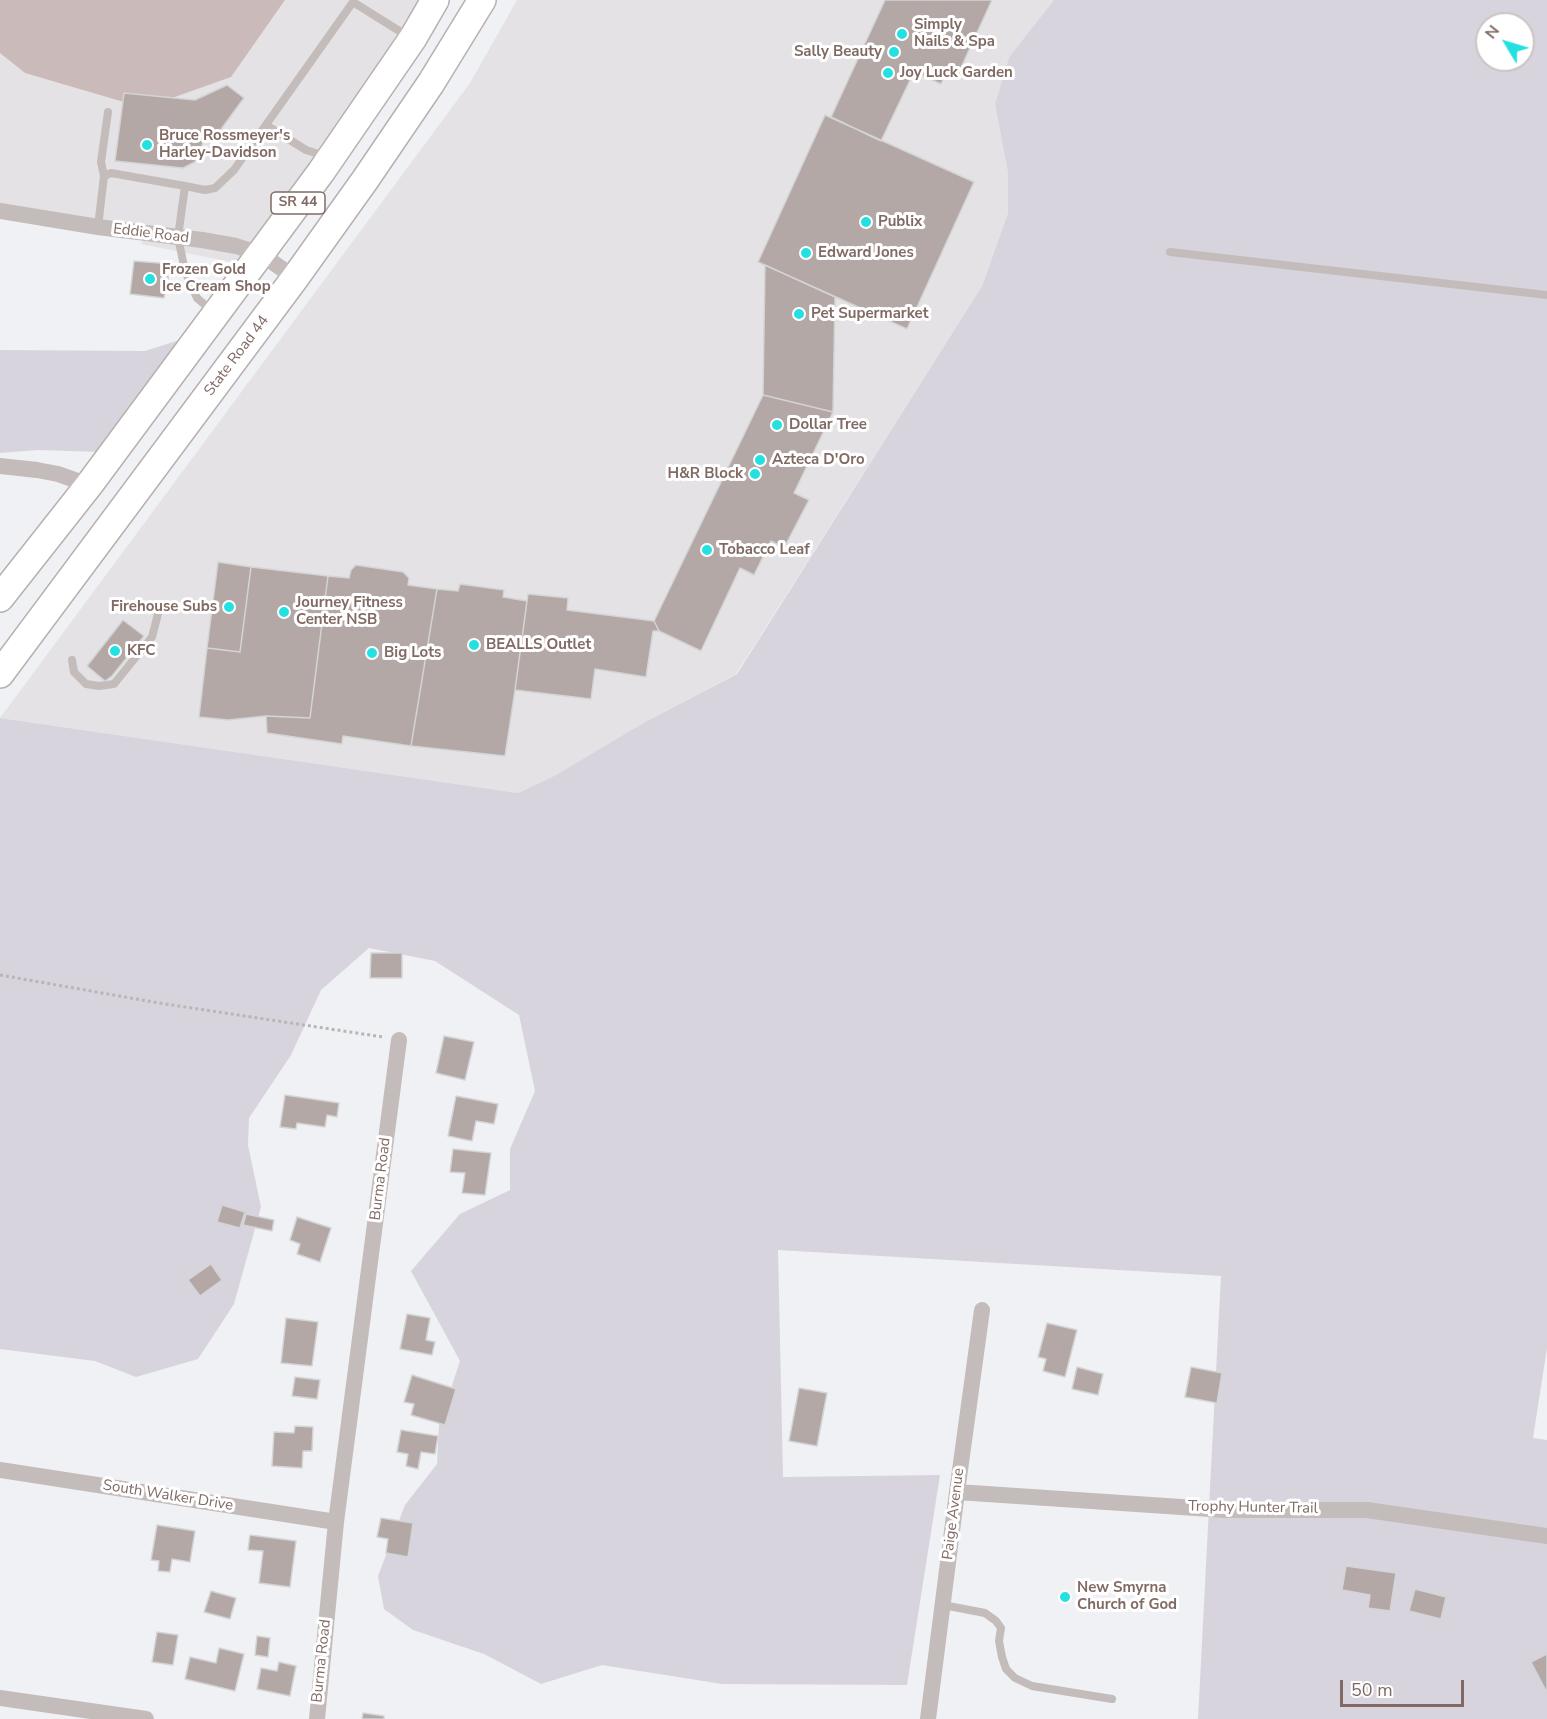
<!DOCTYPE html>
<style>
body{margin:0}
#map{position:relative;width:1547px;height:1719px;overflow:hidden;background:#f0f1f4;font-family:"Nunito Sans",sans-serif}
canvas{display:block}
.north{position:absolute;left:1475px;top:12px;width:60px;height:60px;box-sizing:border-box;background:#fff;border:2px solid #cdc3c1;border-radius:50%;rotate:308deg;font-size:16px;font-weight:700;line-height:24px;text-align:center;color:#816a63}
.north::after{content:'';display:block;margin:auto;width:21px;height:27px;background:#24e1e1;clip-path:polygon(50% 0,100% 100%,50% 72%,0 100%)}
.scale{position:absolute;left:1340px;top:1680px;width:124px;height:27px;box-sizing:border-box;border:3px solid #816a63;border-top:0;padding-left:8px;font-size:18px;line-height:21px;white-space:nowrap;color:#816a63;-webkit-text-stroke:4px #fff;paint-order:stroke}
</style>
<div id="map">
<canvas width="1547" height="1719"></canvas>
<div class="north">N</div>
<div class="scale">50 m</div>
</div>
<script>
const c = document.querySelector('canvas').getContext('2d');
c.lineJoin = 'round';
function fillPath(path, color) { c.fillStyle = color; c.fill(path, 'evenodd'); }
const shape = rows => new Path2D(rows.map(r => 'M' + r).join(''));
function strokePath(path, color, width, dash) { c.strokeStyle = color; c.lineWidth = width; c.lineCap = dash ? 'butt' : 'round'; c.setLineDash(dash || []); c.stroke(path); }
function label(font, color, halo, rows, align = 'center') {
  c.font = font + ' "Nunito Sans",sans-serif'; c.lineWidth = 6; c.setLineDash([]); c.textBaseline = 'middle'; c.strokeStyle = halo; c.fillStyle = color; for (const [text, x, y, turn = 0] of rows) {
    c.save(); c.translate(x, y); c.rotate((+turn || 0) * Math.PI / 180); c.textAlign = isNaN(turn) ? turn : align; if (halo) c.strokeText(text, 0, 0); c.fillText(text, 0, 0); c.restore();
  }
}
const built = shape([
 [285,0,421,0,298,188,241,264,141,244,143,240,0,215,0,53,25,73,144,108,230,77],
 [517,0,1054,0,1009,57,995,104,1008,173,1008,213,982,286,736,674,645,722,554,776,518,793,0,718,470,83]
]);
const green = shape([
 [1054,0,1547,0,1547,1348,1533,1438,1547,1440,1547,1719,1198,1719,1221,1276,778,1250,783,1477,940,1475,907,1685,722,1684,602,1665,541,1684,484,1654,413,1630,384,1609,378,1576,405,1505,437,1464,439,1425,460,1361,411,1271,460,1214,510,1190,510,1149,535,1091,519,1015,435,961,369,948,321,990,291,1055,249,1118,248,1145,261,1207,234,1304,198,1359,136,1377,95,1361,0,1349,0,718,518,793,554,776,645,722,737,674,982,286,1008,213,1008,173,995,104,1009,57],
 [1487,24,1523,24,1523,60,1487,60],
 [186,338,100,452,38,450,0,453,0,350,145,351]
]);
const water = shape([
 [0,0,285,0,231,77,144,108,25,73,0,53]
]);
const building = shape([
 [885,0,992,0,959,72,949,67,941,84,914,72,881,141,831,117,885,0],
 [227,85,244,98,219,132,207,133,195,162,183,168,115,161,124,93,195,100,227,85],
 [825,115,974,182,907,329,758,262,825,115],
 [134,261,171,264,164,298,130,294,134,261],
 [765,265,835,297,833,412,763,395,765,265],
 [763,395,833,412,794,493,809,500,784,548,771,541,754,575,740,568,701,651,659,631,654,621,763,395],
 [218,562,251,567,240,652,207,648,218,562],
 [356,565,403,572,409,578,408,585,437,589,411,746,343,736,342,744,267,733,266,716,310,718,328,576,349,578,351,570,356,565],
 [251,567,328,576,310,718,266,716,228,720,199,717,207,648,240,652,251,567],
 [460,584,504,590,503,597,527,601,515,690,505,756,411,746,437,589,458,591,460,584],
 [528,594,568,598,567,610,654,621,659,631,653,631,646,677,595,669,591,699,515,690,528,594],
 [123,620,144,636,112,676,105,681,87,666,123,620],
 [371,953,402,953,402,978,370,978,371,953],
 [444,1036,474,1042,465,1080,436,1073,444,1036],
 [285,1095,339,1103,337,1117,327,1115,325,1127,297,1123,296,1129,280,1127,285,1095],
 [456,1096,498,1104,494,1124,476,1121,472,1141,448,1136,456,1096],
 [453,1149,491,1153,485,1195,462,1193,465,1173,450,1172,453,1149],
 [222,1205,245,1212,240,1228,217,1222,222,1205],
 [246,1214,274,1220,272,1231,243,1225,246,1214],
 [297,1217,331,1228,320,1262,297,1254,300,1244,290,1240,297,1217],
 [211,1264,222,1280,200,1296,188,1280,211,1264],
 [407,1314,430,1318,426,1340,435,1342,432,1355,400,1349,407,1314],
 [286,1318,318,1322,312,1366,281,1363,286,1318],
 [1047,1323,1077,1330,1065,1377,1043,1371,1046,1359,1038,1357,1047,1323],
 [1077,1367,1103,1374,1098,1395,1072,1389,1077,1367],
 [1191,1367,1222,1373,1217,1403,1185,1397,1191,1367],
 [412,1375,456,1389,445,1425,411,1415,414,1404,404,1402,412,1375],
 [295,1377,320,1380,317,1399,292,1396,295,1377],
 [799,1388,827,1393,817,1446,789,1441,799,1388],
 [295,1426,313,1427,312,1451,303,1451,302,1468,272,1466,274,1432,294,1433,295,1426],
 [401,1430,438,1436,435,1454,421,1452,418,1469,406,1466,408,1454,397,1452,401,1430],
 [381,1518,413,1523,408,1557,386,1553,388,1539,377,1537,381,1518],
 [157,1525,195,1531,190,1562,172,1559,170,1572,158,1571,159,1561,151,1560,157,1525],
 [250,1535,296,1541,290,1587,259,1583,263,1551,248,1550,250,1535],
 [1346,1566,1396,1573,1390,1611,1368,1608,1370,1595,1342,1590,1346,1566],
 [1415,1589,1446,1597,1441,1619,1409,1611,1415,1589],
 [211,1591,236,1598,230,1619,204,1612,211,1591],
 [157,1632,178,1635,173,1665,152,1662,157,1632],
 [257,1636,270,1638,268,1657,255,1655,257,1636],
 [219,1648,244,1654,235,1691,185,1679,190,1657,216,1663,219,1648],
 [1547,1654,1547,1693,1531,1662,1547,1654],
 [279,1662,296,1666,290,1696,257,1689,261,1668,277,1671,279,1662],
 [363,1713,384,1716,384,1719,362,1719,363,1713]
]);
const path = shape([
 [0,975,159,1003,383,1037]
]);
const lane = shape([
 [266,125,306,150,328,157],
 [104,176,101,162,108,112],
 [185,186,205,190,215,188,234,170,353,2,409,37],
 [98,227,104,176,111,173,185,186,178,237,185,271,197,298,213,312],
 [1170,252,1547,295],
 [72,660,74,672,86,684,99,686,114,684,152,637,160,606],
 [943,1605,985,1613,996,1621,1001,1628,999,1641,1002,1657,1006,1669,1015,1678,1032,1686,1112,1699]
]);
const street = shape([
 [0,211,98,227,202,240,236,246,261,254,295,278],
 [0,466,37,470,58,474,89,485],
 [0,1470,336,1522],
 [957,1492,1226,1510,1367,1510,1547,1536],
 [0,1698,146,1719],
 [317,1719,336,1522,399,1040],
 [928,1719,957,1492,982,1310]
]);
const primary = shape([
 [0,598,89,485,321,172,413,38,435,0],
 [0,674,295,278,365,180,431,83,482,0]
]);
const markers = [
 [902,34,6,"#24e1e1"],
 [894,52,6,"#24e1e1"],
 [888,73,6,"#24e1e1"],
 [147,145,6,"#24e1e1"],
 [866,222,6,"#24e1e1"],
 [806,253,6,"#24e1e1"],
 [150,279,6,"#24e1e1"],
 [799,314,6,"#24e1e1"],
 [777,425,6,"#24e1e1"],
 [760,460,6,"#24e1e1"],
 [755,474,6,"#24e1e1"],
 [707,550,6,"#24e1e1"],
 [229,607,6,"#24e1e1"],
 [284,612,6,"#24e1e1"],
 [474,645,6,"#24e1e1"],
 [115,651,6,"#24e1e1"],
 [372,653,6,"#24e1e1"],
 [1065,1597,6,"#24e1e1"]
];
const shields = [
 [298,203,54]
];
const shieldNames = [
 ["SR 44",298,203]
];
const poiNames = [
 ["Simply",914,25],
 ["Nails & Spa",914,42],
 ["Sally Beauty",882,52,"right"],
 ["Joy Luck Garden",900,73],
 ["Bruce Rossmeyer's",159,136],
 ["Harley-Davidson",159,153],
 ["Publix",878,222],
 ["Edward Jones",818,253],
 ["Frozen Gold",162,270],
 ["Ice Cream Shop",162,287],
 ["Pet Supermarket",811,314],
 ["Dollar Tree",789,425],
 ["Azteca D'Oro",772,460],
 ["H&R Block",743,474,"right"],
 ["Tobacco Leaf",719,550],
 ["Journey Fitness",296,603],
 ["Center NSB",296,620],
 ["Firehouse Subs",217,607,"right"],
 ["BEALLS Outlet",486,645],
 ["KFC",127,651],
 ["Big Lots",384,653],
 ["New Smyrna",1077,1588],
 ["Church of God",1077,1605]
];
const streetNames = [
 ["Eddie Road",151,234,7],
 ["State Road 44",237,356,-53],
 ["Burma Road",381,1179,-83],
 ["South Walker Drive",168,1496,9],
 ["Trophy Hunter Trail",1253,1508,1],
 ["Paige Avenue",954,1514,-83],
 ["Burma Road",322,1661,-84]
];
fillPath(built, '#e4e2e5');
fillPath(green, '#d7d4de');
fillPath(water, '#cabab9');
fillPath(building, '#b3a8a6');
strokePath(building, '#d3d4d5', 1.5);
strokePath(primary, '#b7b0ae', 30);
strokePath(path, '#bbb6b5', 3, [3, 3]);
strokePath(lane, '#c3bcba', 8);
strokePath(street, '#c3bcba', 16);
strokePath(primary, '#fff', 27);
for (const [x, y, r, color] of markers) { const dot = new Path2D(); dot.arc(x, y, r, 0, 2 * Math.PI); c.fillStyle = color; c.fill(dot); strokePath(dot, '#fff', 2); }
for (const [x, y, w] of shields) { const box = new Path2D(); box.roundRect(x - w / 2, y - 11, w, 22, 4.5); c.fillStyle = '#fff'; c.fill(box); strokePath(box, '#816a63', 1.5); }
label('bold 14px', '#816a63', null, shieldNames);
label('bold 15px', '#816a63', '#fff', poiNames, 'left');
label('15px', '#816a63', '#fff', streetNames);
</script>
